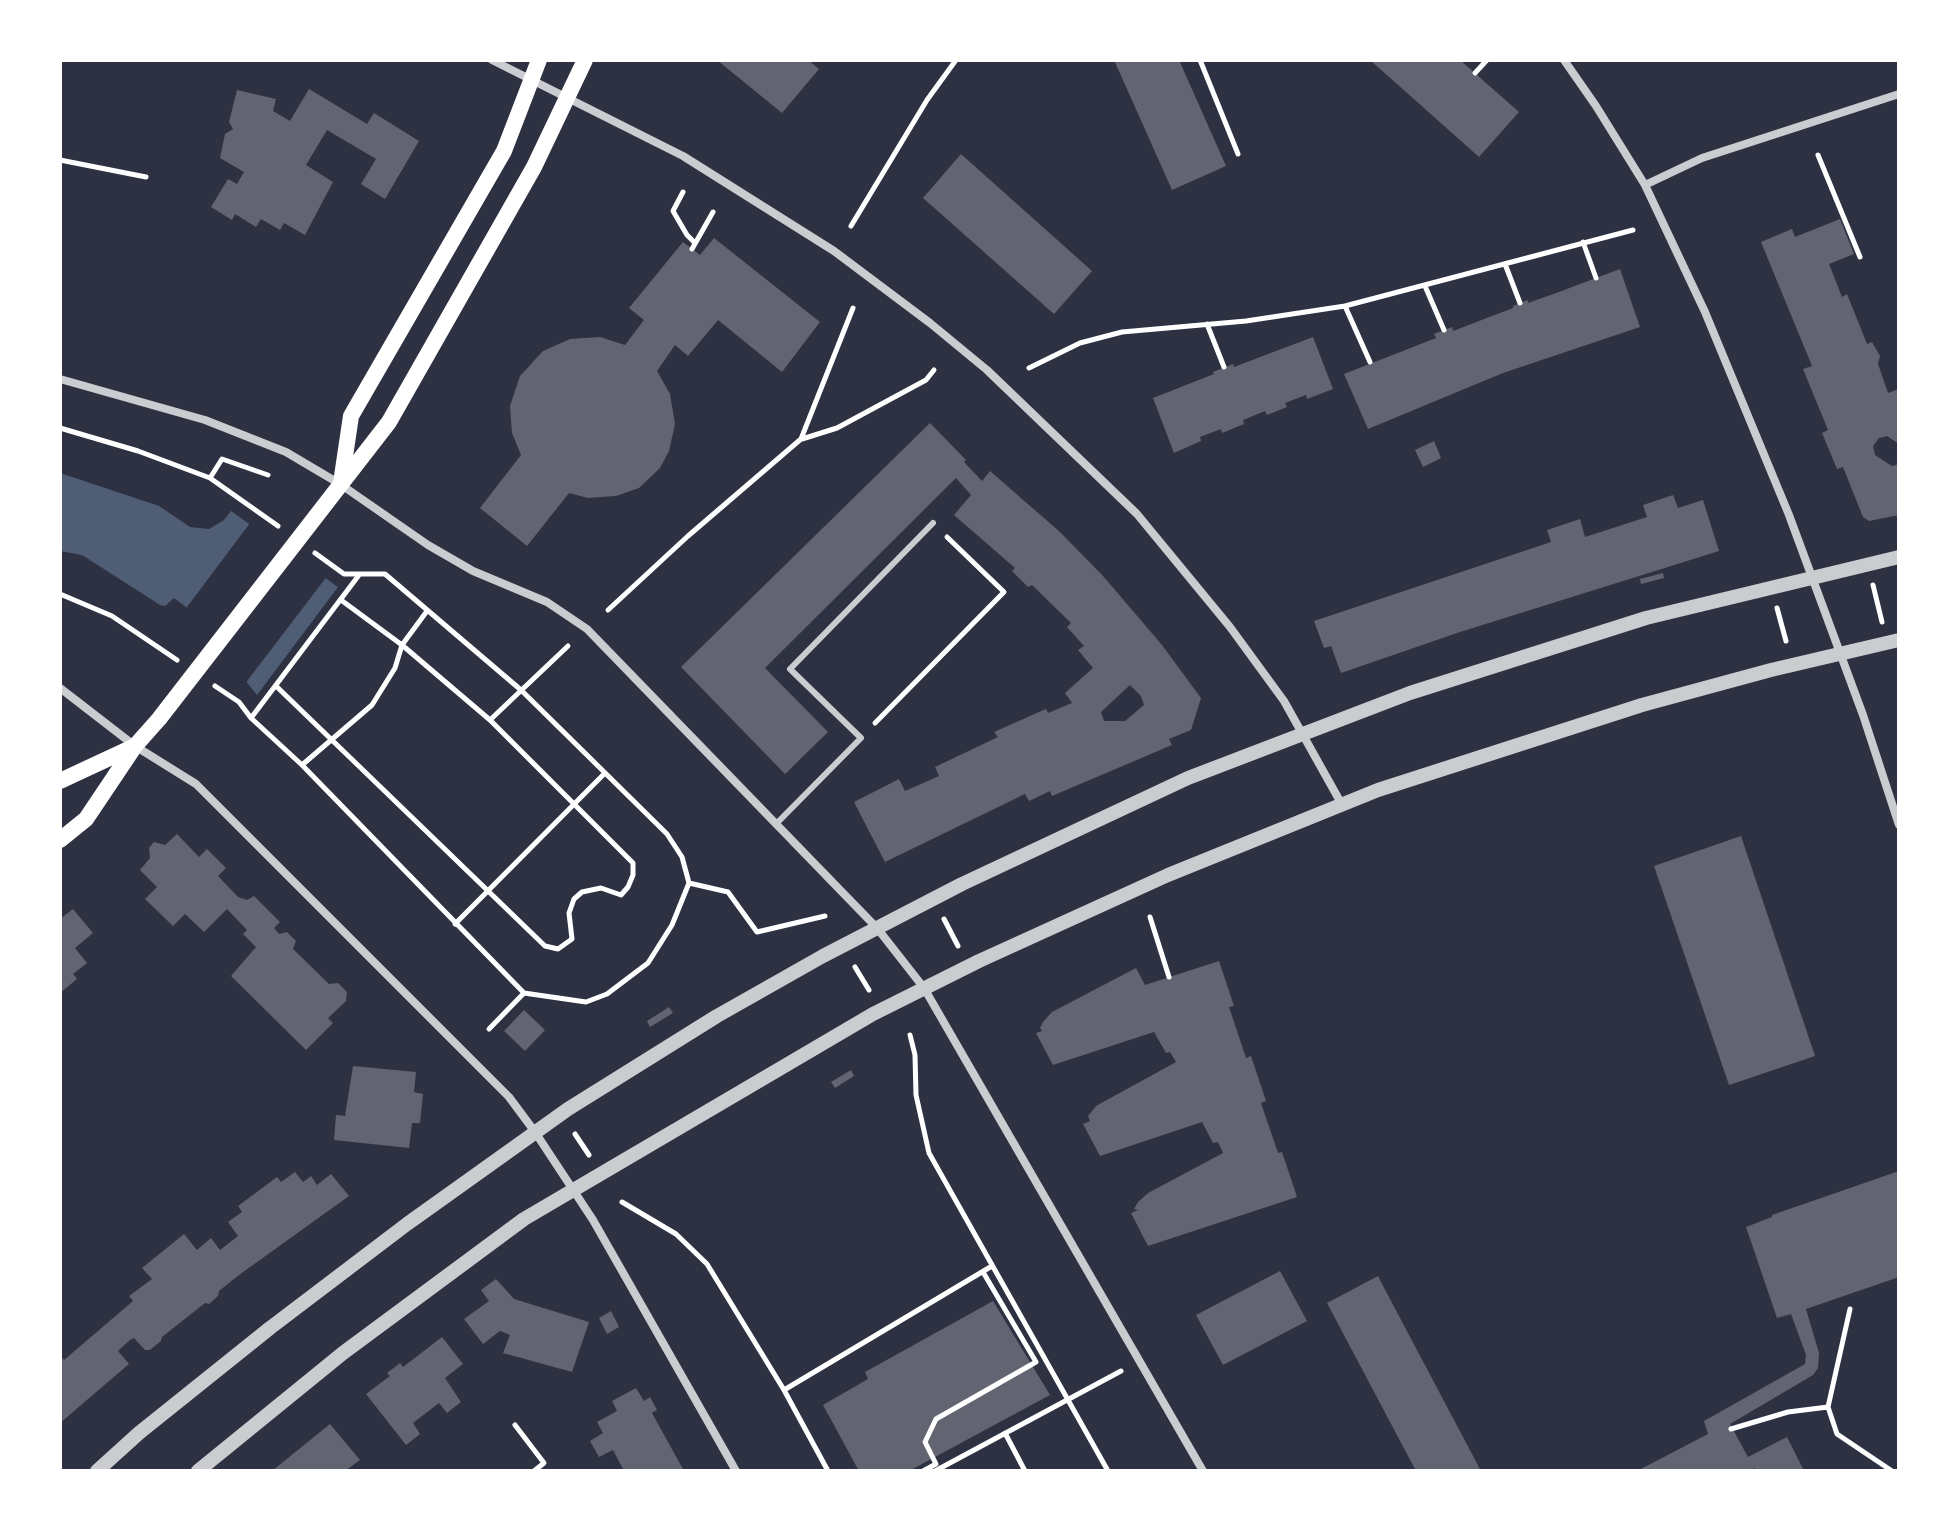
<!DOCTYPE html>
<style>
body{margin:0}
#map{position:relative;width:1959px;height:1531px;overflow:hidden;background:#2d3142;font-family:"Crimson Pro",serif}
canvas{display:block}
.frame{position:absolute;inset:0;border:62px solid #fff;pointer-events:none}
</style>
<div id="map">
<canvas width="1959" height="1531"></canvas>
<div class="frame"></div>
</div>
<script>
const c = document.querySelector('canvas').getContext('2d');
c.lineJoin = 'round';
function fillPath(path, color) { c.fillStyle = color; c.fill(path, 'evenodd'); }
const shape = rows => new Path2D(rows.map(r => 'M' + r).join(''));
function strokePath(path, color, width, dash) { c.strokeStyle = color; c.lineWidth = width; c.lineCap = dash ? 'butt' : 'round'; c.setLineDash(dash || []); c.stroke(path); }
const water = shape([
 [60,473,159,506,190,527,209,529,224,520,231,511,338,587,257,695,186,607,174,598,165,606,160,605,82,555,60,551]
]);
const pier = shape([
 [253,519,328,575,244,685,184,611]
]);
const building = shape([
 [717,60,808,60,819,69,782,113],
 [1114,60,1179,60,1226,166,1172,190],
 [1370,60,1460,60,1519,112,1479,157],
 [309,89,367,124,374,113,419,141,385,199,361,184,376,159,327,130,306,165,333,182,305,235,284,223,280,230,261,219,256,227,235,214,232,220,211,207,228,179,237,184,244,172,220,158,225,134,233,129,229,122,237,90,276,99,273,111,290,121],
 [961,154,1092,271,1054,314,923,198],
 [1840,219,1854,254,1829,264,1842,297,1847,294,1867,344,1872,342,1880,356,1878,364,1888,393,1899,389,1899,444,1887,436,1879,438,1873,446,1875,455,1892,466,1899,464,1899,515,1869,521,1863,517,1843,467,1837,469,1822,433,1828,430,1803,369,1812,366,1761,242,1792,229,1795,237],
 [714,238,820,322,782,372,718,320,688,356,675,345,657,371,670,394,675,424,669,451,660,468,639,488,616,496,588,498,569,493,527,546,480,508,521,455,512,433,510,406,520,376,543,351,570,339,600,337,625,345,644,320,629,308,683,242,700,255],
 [1620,269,1640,327,1503,373,1368,429,1344,374,1436,338,1434,334,1452,327,1453,331,1513,308,1513,306,1525,301,1528,300,1528,303,1559,292],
 [1313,337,1333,389,1307,399,1306,395,1285,403,1287,407,1267,415,1265,411,1243,420,1244,424,1222,433,1221,429,1200,437,1201,441,1174,453,1153,398,1214,374,1213,372,1233,364,1234,367],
 [930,423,966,460,964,462,982,481,990,471,1060,532,1103,576,1162,645,1201,698,1191,730,1169,739,1172,745,1052,796,1050,791,1029,801,1025,794,885,862,854,802,899,779,905,791,939,776,935,767,998,737,994,732,1046,709,1048,713,1072,703,1065,693,1093,668,1078,650,1084,646,1067,627,1071,623,1032,585,1028,587,1012,571,1015,568,954,515,971,495,956,478,765,668,828,732,785,774,681,667],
 [1130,685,1141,696,1144,705,1125,721,1104,721,1101,712],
 [1434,441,1441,458,1423,467,1415,450],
 [1673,495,1678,508,1703,500,1719,551,1460,632,1341,673,1331,646,1324,648,1314,621,1551,542,1547,530,1580,519,1585,537,1647,517,1643,505],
 [1663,573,1664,578,1641,584,1640,579],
 [177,834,199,857,207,849,226,868,218,876,238,897,247,900,254,896,280,922,274,928,279,934,287,932,296,941,293,949,329,984,338,983,347,992,346,1001,328,1018,333,1023,306,1050,231,976,256,947,243,934,247,930,227,909,204,932,185,914,173,926,145,899,157,887,140,870,150,858,149,848,154,842,165,845],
 [1741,836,1815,1056,1729,1085,1654,866],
 [73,909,93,933,75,948,87,963,73,974,77,979,60,993,60,919],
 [1219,961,1234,1006,1229,1007,1246,1058,1251,1056,1266,1101,1261,1103,1278,1153,1282,1152,1297,1197,1148,1246,1131,1213,1138,1210,1134,1209,1138,1202,1148,1193,1223,1153,1218,1142,1213,1143,1202,1122,1100,1156,1083,1124,1090,1121,1088,1116,1096,1106,1176,1062,1170,1052,1166,1053,1154,1032,1053,1065,1036,1033,1042,1031,1040,1028,1043,1022,1052,1012,1136,968,1145,985],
 [669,1007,673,1013,650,1027,647,1021],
 [524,1010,545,1030,525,1051,504,1031],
 [353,1066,416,1072,414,1092,423,1094,420,1123,412,1123,409,1148,334,1140,336,1115,345,1116],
 [851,1070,854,1076,835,1088,831,1082],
 [1899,1171,1899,1277,1806,1309,1819,1353,1818,1368,1813,1375,1730,1424,1748,1457,1787,1437,1804,1471,1756,1471,1755,1468,1750,1471,1637,1471,1708,1434,1704,1421,1805,1364,1806,1355,1791,1314,1777,1318,1746,1227,1772,1217,1772,1215],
 [295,1172,303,1182,311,1176,317,1185,331,1174,349,1196,239,1275,219,1291,218,1296,209,1304,205,1303,162,1337,161,1341,150,1350,145,1350,134,1338,130,1340,118,1351,129,1364,60,1423,60,1355,64,1360,133,1301,129,1296,152,1279,142,1268,184,1234,197,1250,211,1238,220,1250,238,1236,228,1222,242,1212,238,1206,277,1177,281,1182],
 [1280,1271,1307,1321,1223,1365,1196,1315],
 [1378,1276,1381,1282,1481,1471,1416,1471,1327,1303],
 [496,1279,514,1299,589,1322,572,1372,503,1353,510,1335,503,1332,500,1331,483,1344,464,1319,489,1301,481,1290],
 [993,1301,1050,1395,909,1471,859,1471,823,1405,868,1379,865,1372],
 [611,1311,619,1327,607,1334,599,1318],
 [442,1337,463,1364,445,1378,461,1402,447,1413,439,1403,413,1423,420,1434,406,1445,366,1394,390,1376,387,1373,400,1363,403,1367],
 [636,1388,644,1401,650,1397,657,1410,652,1413,684,1471,624,1471,613,1450,599,1457,590,1441,603,1433,597,1422,617,1411,612,1401],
 [330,1424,360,1460,345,1471,272,1471]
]);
const path = shape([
 [1200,60,1238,154],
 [1475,73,1487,60],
 [1818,155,1860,257],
 [60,160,146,177],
 [683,192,673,211,687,235,695,243],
 [851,226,927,100,956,60],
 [1583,242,1596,278],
 [692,249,713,212],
 [1505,264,1520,303],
 [1425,286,1444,330],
 [1345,306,1370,362],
 [1207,324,1224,367],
 [1029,368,1080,343,1122,332,1246,321,1345,306,1633,230],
 [60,428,138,451,210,478,278,526],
 [802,439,837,428,926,380,934,370],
 [210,478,222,459,268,475],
 [1873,585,1882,622],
 [60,594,112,616,177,660],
 [1777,608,1786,641],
 [608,610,688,536,801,439,853,308],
 [215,686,239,702,251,718,302,765,524,993,586,1002,607,994,648,963,672,925,689,883,682,857,667,834,521,690,385,574,344,574,315,553],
 [276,686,545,946,558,949,572,939,569,913,574,899,582,892,601,888,621,895,628,887,633,875,633,863,490,720,402,645,341,600],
 [251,718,359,575],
 [490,720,568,646],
 [875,723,1004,592,947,537],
 [302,765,372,705,395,668,402,645,427,611],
 [689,883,728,892,757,932,825,916],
 [1150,917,1169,977],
 [944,919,958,946],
 [455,924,605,773],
 [855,967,869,990],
 [489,1029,524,993],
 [910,1035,915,1055,916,1095,929,1153,1108,1471],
 [575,1134,589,1155],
 [622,1202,676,1234,707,1264,784,1390,828,1471],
 [784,1390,992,1266],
 [1828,1407,1850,1309],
 [515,1425,544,1463,534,1471],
 [1731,1429,1788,1412,1828,1407,1837,1434,1892,1471],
 [1005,1433,1025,1471],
 [923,1471,936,1464,925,1442,936,1419,1036,1362,983,1272],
 [935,1471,1121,1371]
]);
const service = shape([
 [776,824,861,738,790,669,933,523]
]);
const minor = shape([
 [492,60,683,156,834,251,930,323,987,370,1137,514,1230,627,1284,701,1341,803],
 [1564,60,1596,106,1645,185,1705,312,1789,515,1863,715,1899,825],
 [1645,185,1702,158,1899,94],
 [60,379,205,420,286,452,340,484,428,545,473,571,547,602,587,629,877,928,924,988,1203,1471],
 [60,688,135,746,196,784,509,1097,535,1132,593,1220,736,1471]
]);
const tertiary = shape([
 [97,1471,139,1433,270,1328,407,1224,568,1109,717,1016,823,956,962,884,1188,778,1410,693,1646,618,1899,557],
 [198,1471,343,1353,524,1219,873,1014,979,961,1168,875,1378,790,1642,705,1771,670,1899,640]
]);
const secondary = shape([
 [341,483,351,416,504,151,539,60],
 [60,781,133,747],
 [60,840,86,819,135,746,159,719,389,422,534,167,585,60]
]);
fillPath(water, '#4f5d75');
fillPath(pier, '#2d3142');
fillPath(building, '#626471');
strokePath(path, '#fff', 5);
strokePath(service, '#caccd0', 6);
strokePath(minor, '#caccd0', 8);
strokePath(tertiary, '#caccd0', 14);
strokePath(secondary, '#fff', 16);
</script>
